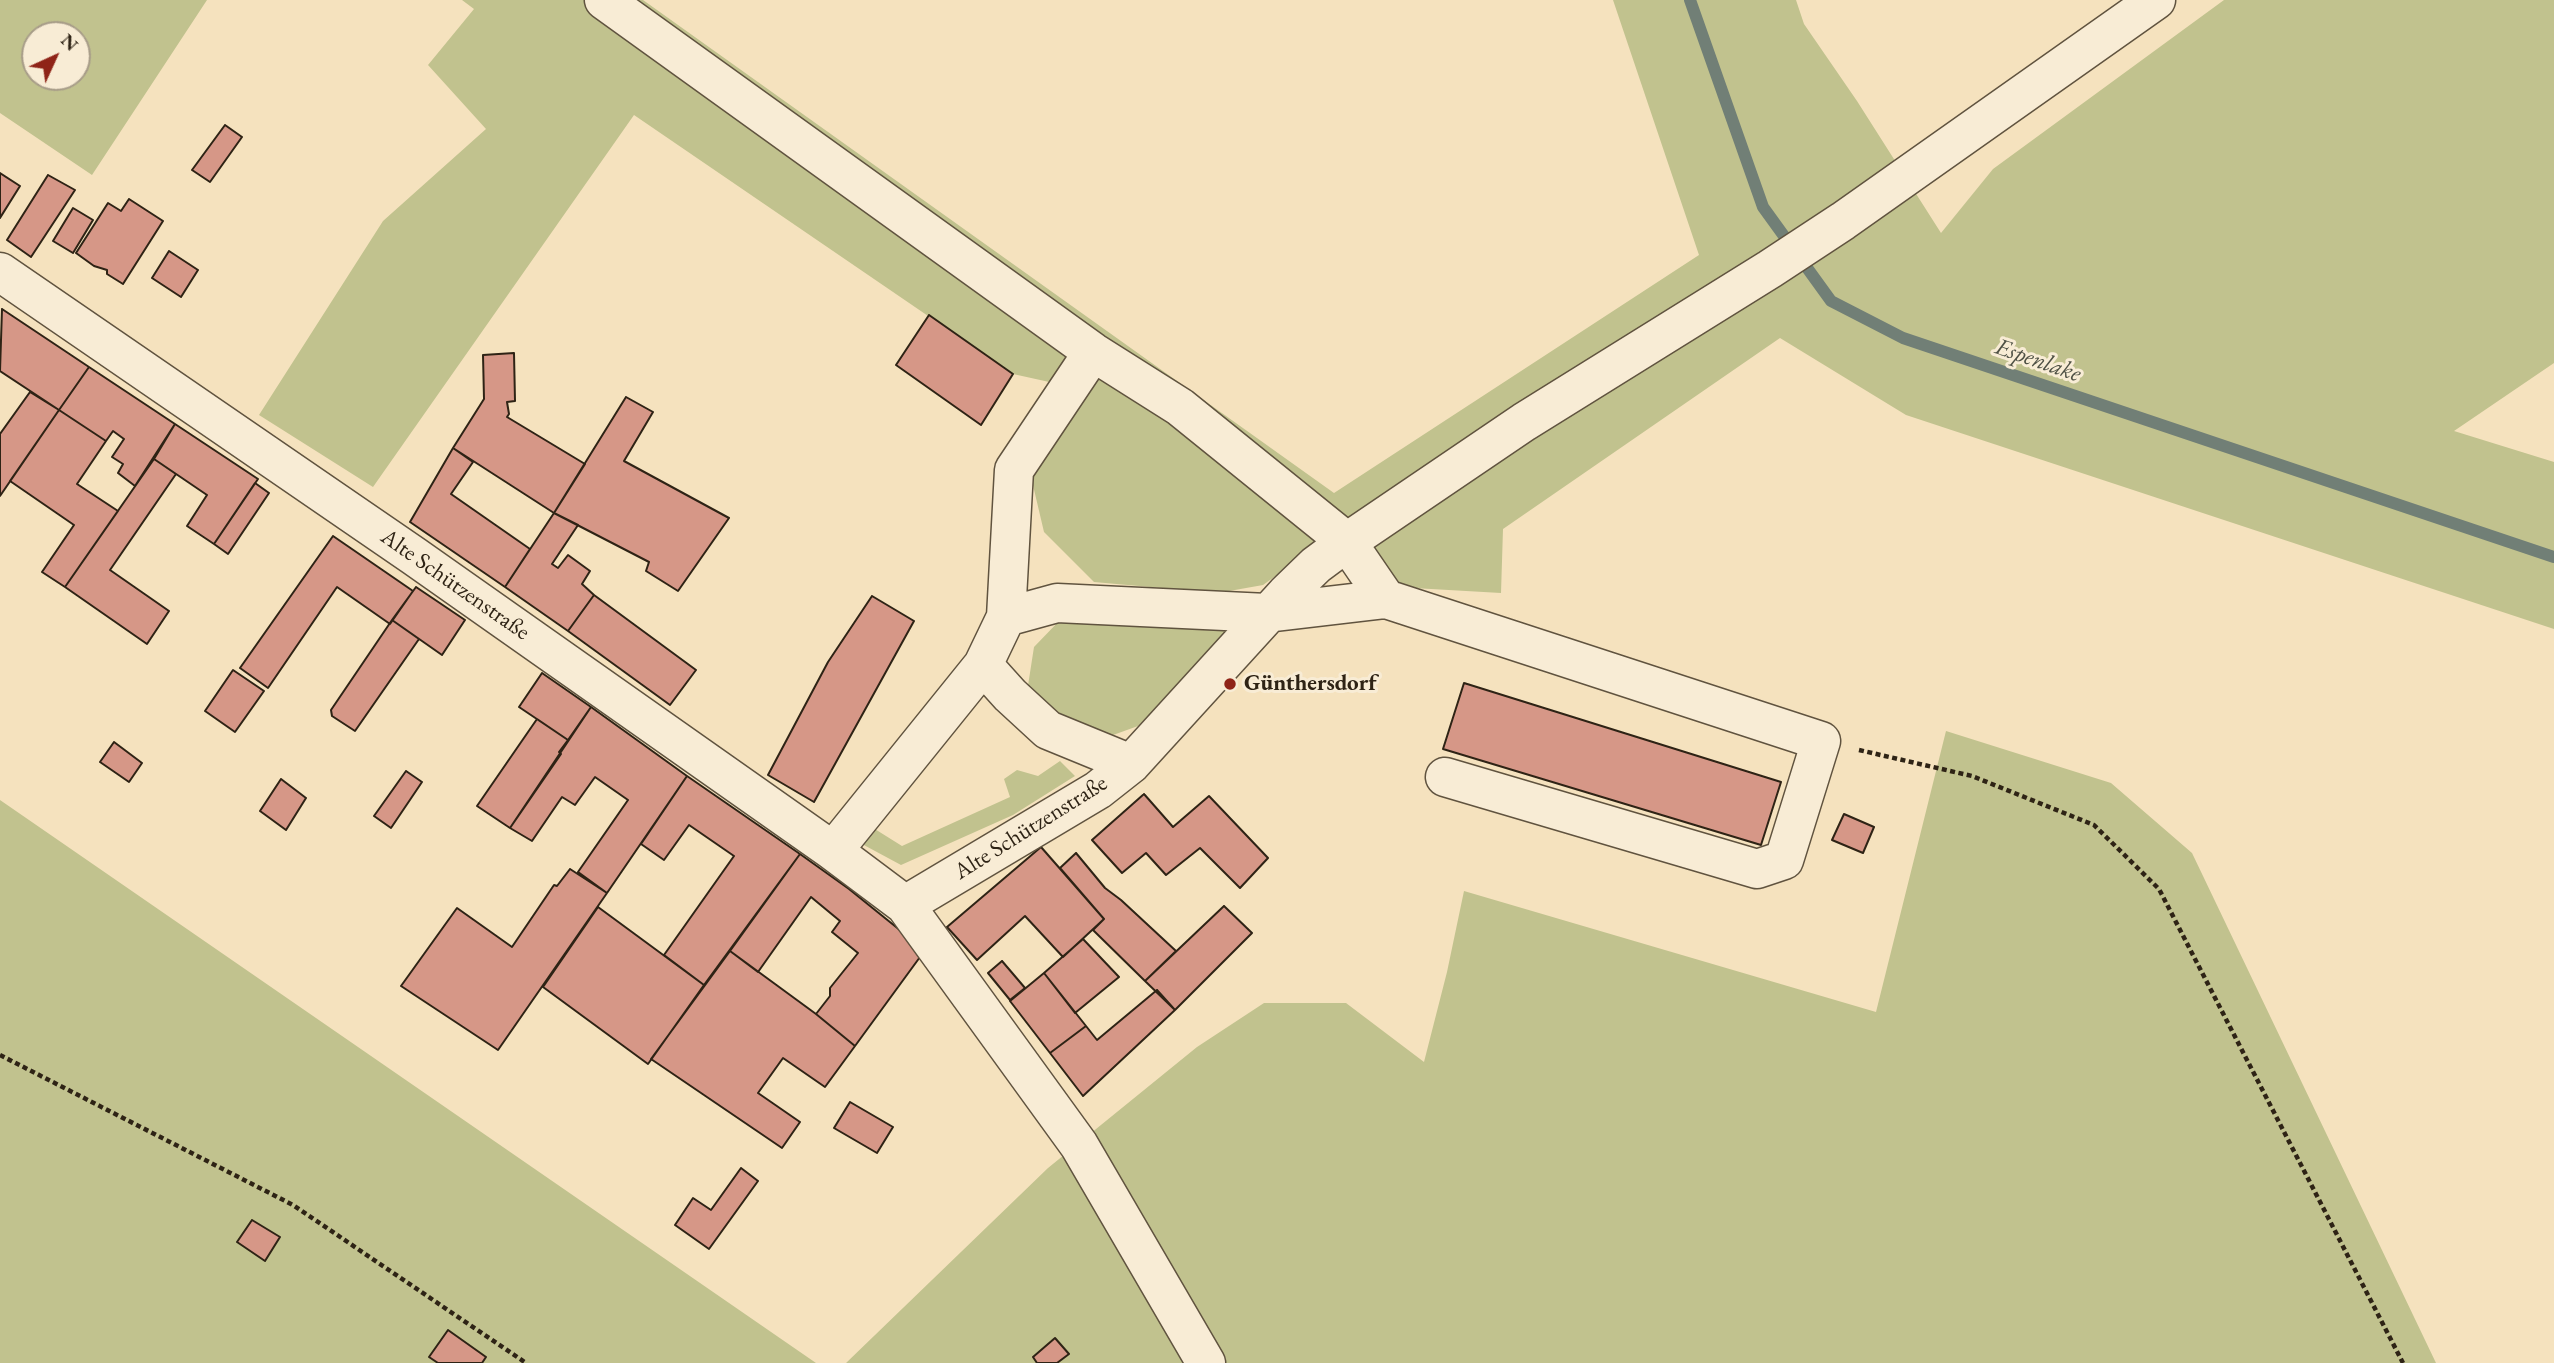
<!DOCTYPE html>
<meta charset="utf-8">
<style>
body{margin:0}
#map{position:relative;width:2554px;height:1363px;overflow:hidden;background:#f5e2be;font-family:"EB Garamond",serif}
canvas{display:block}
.north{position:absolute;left:21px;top:21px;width:70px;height:70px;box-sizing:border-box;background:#f8ecd5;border:2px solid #a79c88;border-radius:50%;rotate:45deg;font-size:19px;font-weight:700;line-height:28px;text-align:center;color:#2e2315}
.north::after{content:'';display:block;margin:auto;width:24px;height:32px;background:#8f2418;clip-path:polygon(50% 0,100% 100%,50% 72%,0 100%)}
</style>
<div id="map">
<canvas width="2554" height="1363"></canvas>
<div class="north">N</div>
</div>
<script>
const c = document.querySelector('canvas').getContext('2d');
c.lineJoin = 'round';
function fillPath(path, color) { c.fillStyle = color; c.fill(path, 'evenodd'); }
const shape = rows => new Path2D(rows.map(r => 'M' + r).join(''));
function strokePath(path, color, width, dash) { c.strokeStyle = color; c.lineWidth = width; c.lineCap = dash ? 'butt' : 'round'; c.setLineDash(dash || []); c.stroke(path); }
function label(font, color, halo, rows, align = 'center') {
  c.font = font + ' "EB Garamond",serif'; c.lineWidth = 6; c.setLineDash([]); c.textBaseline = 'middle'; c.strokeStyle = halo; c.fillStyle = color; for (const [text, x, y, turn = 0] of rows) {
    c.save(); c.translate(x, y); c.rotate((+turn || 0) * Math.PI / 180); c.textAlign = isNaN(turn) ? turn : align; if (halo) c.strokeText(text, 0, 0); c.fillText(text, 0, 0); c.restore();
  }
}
const green = shape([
 [0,0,207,0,92,175,0,113],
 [35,35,77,35,77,77,35,77],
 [462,0,643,0,1334,493,1699,255,1613,0,1796,0,1804,24,1857,101,1941,233,1993,169,2224,0,2554,0,2554,363,2454,431,2554,462,2554,629,1906,415,1780,338,1503,529,1501,593,1361,585,1316,547,1263,585,1218,593,1094,582,1044,532,1032,481,1044,441,1081,389,1013,374,634,115,373,487,259,415,383,221,486,129,428,65,474,9],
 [1061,619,1239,626,1138,726,1091,743,1027,692,1034,647],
 [1946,731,2111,783,2192,853,2436,1363,846,1363,1048,1168,1197,1047,1264,1003,1346,1003,1424,1062,1447,972,1464,891,1876,1012],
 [1060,761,1075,776,1013,815,901,865,862,844,870,826,902,846,1010,797,1004,779,1017,770,1038,776],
 [0,800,816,1363,0,1363]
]);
const stream = shape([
 [1690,0,1763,207,1831,301,1903,338,2554,557]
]);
const building = shape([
 [225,125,242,137,210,182,192,170,225,125],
 [0,173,20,186,0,218,0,173],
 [48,175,75,190,31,257,7,240,48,175],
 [129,199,163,221,123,284,107,274,107,270,94,266,76,253,108,203,121,211,129,199],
 [73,208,93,220,73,253,53,241,73,208],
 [169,251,198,270,181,297,152,278,169,251],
 [2,309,89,367,59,410,0,371,2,309],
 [929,315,1013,374,981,425,896,365,929,315],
 [514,353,515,401,507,402,509,414,507,417,585,464,554,513,453,448,484,399,483,355,514,353],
 [89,367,175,424,135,486,118,473,123,464,112,457,124,439,113,431,106,441,59,410,89,367],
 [30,392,59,410,0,496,0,434,30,392],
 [626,397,653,412,624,461,729,518,678,591,646,571,649,562,554,513,626,397],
 [59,410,106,441,77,484,118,511,65,587,42,572,74,525,10,481,59,410],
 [175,424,258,479,214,544,187,526,207,495,154,459,175,424],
 [453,448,473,462,451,494,530,549,505,587,410,522,453,448],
 [154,459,176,474,110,570,169,611,147,644,65,587,154,459],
 [255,483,269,493,228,554,214,544,255,483],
 [554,513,578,525,552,564,558,568,568,555,590,571,582,584,594,595,568,631,505,587,554,513],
 [333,536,413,591,390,624,337,587,268,688,240,668,333,536],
 [416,587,465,620,442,655,392,620,416,587],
 [594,595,696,670,670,705,568,631,594,595],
 [872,596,914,621,814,802,768,775,828,662,872,596],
 [392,620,419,639,355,731,332,716,331,710,392,620],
 [233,670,264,691,235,732,205,711,233,670],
 [542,673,591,707,568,740,519,707,542,673],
 [1464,683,1781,782,1761,845,1443,749,1464,683],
 [591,707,687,776,607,893,578,872,628,800,595,777,575,805,562,797,532,841,510,828,591,707],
 [537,719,568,740,559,752,561,754,510,828,477,806,537,719],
 [114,742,142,763,129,782,100,762,114,742],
 [406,771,422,782,391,828,374,816,406,771],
 [687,776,800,854,704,985,664,955,734,856,689,825,664,860,641,844,687,776],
 [281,779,306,798,286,830,260,811,281,779],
 [1144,794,1173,827,1209,796,1268,858,1240,888,1200,848,1166,875,1146,853,1122,873,1092,840,1144,794],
 [1844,814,1874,827,1863,853,1832,840,1844,814],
 [1041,847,1104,919,1063,957,1025,916,977,960,947,927,1041,847],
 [1076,853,1105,888,1121,900,1176,951,1145,981,1093,930,1104,919,1060,868,1076,853],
 [800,854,849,889,906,935,920,957,855,1046,816,1014,830,996,830,988,858,953,832,932,840,921,811,897,758,972,730,951,800,854],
 [570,869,607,893,498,1050,401,986,457,908,512,947,554,885,557,886,570,869],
 [1224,906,1252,933,1175,1010,1145,981,1224,906],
 [598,907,704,985,648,1064,543,987,598,907],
 [1083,939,1119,977,1075,1013,1044,973,1083,939],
 [730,951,816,1014,855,1046,825,1087,783,1058,758,1093,800,1122,782,1148,651,1059,730,951],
 [1002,961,1025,988,1010,1000,988,973,1002,961],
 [1044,973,1086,1026,1050,1053,1010,1001,1044,973],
 [1157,990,1175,1010,1083,1096,1050,1053,1086,1026,1097,1040,1157,990],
 [850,1102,893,1127,877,1153,834,1128,850,1102],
 [741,1168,758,1181,709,1249,675,1225,693,1198,711,1210,741,1168],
 [252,1220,280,1237,265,1261,237,1242,252,1220],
 [448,1330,486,1357,482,1363,438,1363,429,1357,448,1330],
 [1055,1338,1069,1354,1057,1363,1037,1363,1033,1357,1055,1338]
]);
const path = shape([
 [1859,750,1972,776,2094,825,2159,889,2403,1363],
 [0,1055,293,1205,526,1363]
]);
const minor = shape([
 [604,0,1093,352,1180,407,1347,542,1386,599,1821,741,1784,860,1757,869,1445,777],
 [0,272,414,556,833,851,905,905,1079,1145,1206,1363],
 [1006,617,1014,470,1093,352],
 [1131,764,1048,730,1010,695,983,665,1006,617,1057,603,1267,613,1386,599],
 [833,851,983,665],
 [905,905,1098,790,1131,764,1286,594,1316,565,1347,542,1524,422,1770,269,1843,221,2156,0]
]);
const markers = [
 [1230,684,7,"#8f2418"]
];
const streetNames = [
 ["Alte Schützenstraße",455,585,35],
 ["Alte Schützenstraße",1031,828,-32]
];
const poiNames = [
 ["Günthersdorf",1244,684]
];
const waterNames = [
 ["Espenlake",2038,361,19]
];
fillPath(green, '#c1c28e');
strokePath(stream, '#717f76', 12);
fillPath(building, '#d69787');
strokePath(building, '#2e2315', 2);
strokePath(minor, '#60533f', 41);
strokePath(path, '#2e2315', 4.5, [5, 3.5]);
strokePath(minor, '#f8ecd5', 38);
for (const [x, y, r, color] of markers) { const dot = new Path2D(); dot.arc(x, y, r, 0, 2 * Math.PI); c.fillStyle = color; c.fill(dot); strokePath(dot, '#f8ecd5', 2.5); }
label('23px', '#2e2315', '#f8ecd5', streetNames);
label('bold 23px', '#2e2315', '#f8ecd5', poiNames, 'left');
label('italic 24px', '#4f5145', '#f8ecd5', waterNames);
</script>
